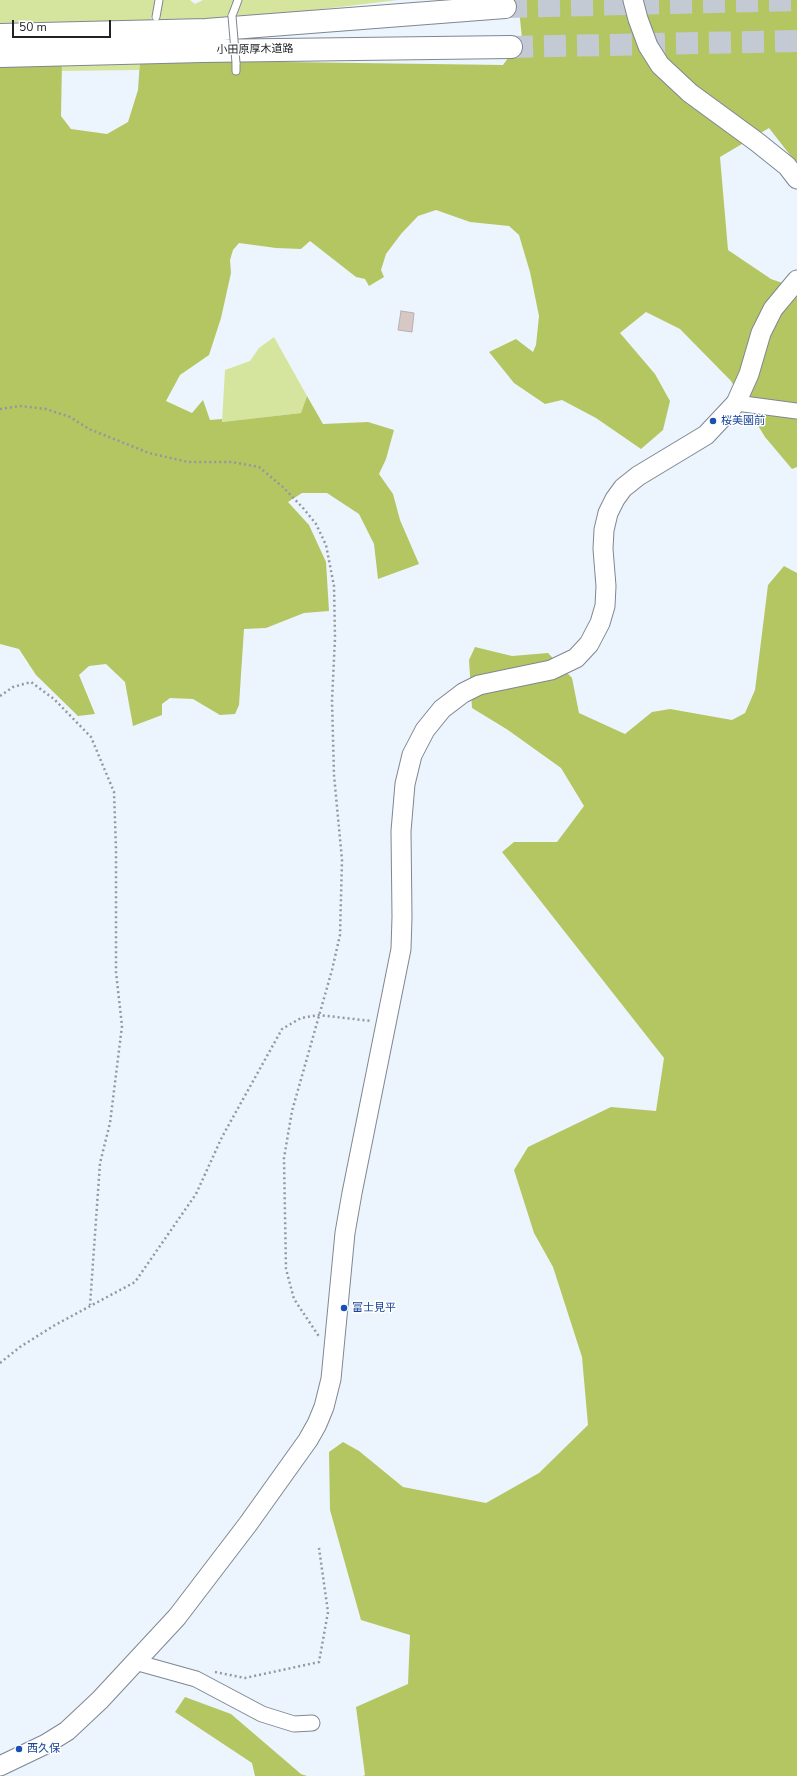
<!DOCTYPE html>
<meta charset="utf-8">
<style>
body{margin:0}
#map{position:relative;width:797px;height:1776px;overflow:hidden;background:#ecf4fe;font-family:"Nunito Sans",sans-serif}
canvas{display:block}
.scale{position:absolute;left:12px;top:20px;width:99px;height:18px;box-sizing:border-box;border:2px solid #202326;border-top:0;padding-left:5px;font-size:12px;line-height:14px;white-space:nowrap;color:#202326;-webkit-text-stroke:3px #fff;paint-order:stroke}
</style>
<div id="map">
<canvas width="797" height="1776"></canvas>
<div class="scale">50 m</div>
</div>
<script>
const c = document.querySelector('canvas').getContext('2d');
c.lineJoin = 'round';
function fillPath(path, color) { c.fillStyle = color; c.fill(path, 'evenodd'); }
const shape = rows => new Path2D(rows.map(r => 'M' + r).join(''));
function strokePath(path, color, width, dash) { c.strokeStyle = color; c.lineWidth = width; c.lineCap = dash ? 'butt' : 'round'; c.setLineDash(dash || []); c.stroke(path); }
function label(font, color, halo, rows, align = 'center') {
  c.font = font + ' "Nunito Sans","Noto Sans JP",sans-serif'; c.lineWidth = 3; c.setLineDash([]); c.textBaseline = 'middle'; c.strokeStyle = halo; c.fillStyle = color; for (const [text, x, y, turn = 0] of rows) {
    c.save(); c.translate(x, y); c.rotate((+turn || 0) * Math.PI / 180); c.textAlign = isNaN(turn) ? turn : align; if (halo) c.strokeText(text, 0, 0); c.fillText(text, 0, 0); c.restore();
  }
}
const green = shape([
 [0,0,156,0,150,22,0,27],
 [162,0,190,0,195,4,203,0,235,0,228,18,160,21],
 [241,0,398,0,248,18,237,15],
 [140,60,139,70,62,71,62,62],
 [274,337,307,396,301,413,222,422,225,370,250,361,259,348]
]);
const forest = shape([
 [518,0,797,0,797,164,769,128,720,157,728,250,771,279,797,288,797,467,792,469,765,437,731,381,680,329,646,312,620,333,655,374,670,401,663,430,641,449,596,418,562,400,545,404,514,383,489,352,516,339,533,352,536,345,539,316,530,272,519,235,509,226,470,222,436,210,418,216,401,234,386,254,381,270,384,277,369,286,365,279,356,277,310,241,301,249,276,248,239,243,233,250,230,260,231,273,221,318,209,355,180,375,166,401,192,413,203,400,210,420,222,419,222,422,301,413,307,396,323,424,368,422,394,430,386,459,379,474,393,494,400,520,419,564,378,579,374,544,359,514,327,493,302,493,288,502,309,525,326,562,329,611,304,613,266,628,244,629,239,705,235,714,220,715,193,699,170,698,162,704,162,715,133,726,125,682,106,664,89,666,79,675,95,714,78,716,36,675,19,649,0,644,0,64,62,62,61,116,71,129,107,134,128,122,138,90,140,60,503,65,522,38],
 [784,566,797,573,797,1776,363,1776,365,1775,356,1707,408,1684,410,1635,361,1620,330,1510,329,1452,343,1442,359,1451,403,1487,486,1503,539,1473,588,1425,582,1357,553,1267,534,1233,514,1170,528,1147,611,1107,656,1111,664,1058,502,852,514,842,557,842,584,806,561,768,508,730,472,708,469,660,475,647,512,656,548,653,572,678,579,713,625,734,652,712,670,709,732,720,745,713,755,690,768,585],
 [185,1697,231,1714,301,1774,307,1776,255,1776,252,1763,175,1712]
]);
const building = shape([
 [401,311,414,313,412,332,398,330,401,311]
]);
const trunkTunnel = shape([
 [505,7,797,0],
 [511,47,797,41]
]);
const path = shape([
 [0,409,21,406,46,409,70,417,89,429,149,453,188,462,232,462,259,467,284,488,304,509,316,524,326,545,334,586,335,638,332,701,334,775,342,860,340,935,332,970,292,1111,284,1158,286,1269,294,1299,320,1338],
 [0,696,13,687,31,682,54,699,91,737,114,792,116,849,116,972,122,1026,110,1123,100,1163,90,1305],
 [0,1363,20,1347,55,1325,135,1282,196,1194,222,1137,282,1029,301,1018,319,1015,371,1021],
 [215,1672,245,1678,319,1662,328,1612,319,1548]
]);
const service = shape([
 [232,16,238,0],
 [156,17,159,0],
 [236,63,236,71]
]);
const minor = shape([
 [736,403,797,411],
 [135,1662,196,1679,262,1714,294,1724,312,1723]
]);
const tertiary = shape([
 [633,0,638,19,648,46,660,65,690,93,757,142,787,166,797,179],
 [0,1766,46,1744,67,1731,100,1700,177,1617,248,1524,308,1440,317,1424,324,1407,331,1379,345,1233,352,1193,401,949,402,917,401,831,405,784,412,755,425,730,442,709,463,693,479,685,551,670,576,658,589,644,600,623,605,606,606,586,603,549,604,530,608,513,615,499,623,488,638,476,706,435,736,403,749,374,761,333,773,309,797,280]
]);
const trunk = shape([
 [0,35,206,30,505,7],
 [0,56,202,51,511,47]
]);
const serviceBridge = shape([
 [232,16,236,63]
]);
const markers = [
 [713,421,4,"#1a4fb4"],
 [344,1308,4,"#1a4fb4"],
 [19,1749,4,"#1a4fb4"]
];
const streetNames = [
 ["小田原厚木道路",255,50,-1]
];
const transitNames = [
 ["桜美園前",721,421],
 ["富士見平",352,1308],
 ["西久保",27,1749]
];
fillPath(green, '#d6e59e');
fillPath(forest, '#b4c662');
fillPath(building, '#d5c8c5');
strokePath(building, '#bcaeac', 1);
strokePath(trunkTunnel, '#c3cad3', 22, [22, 11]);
strokePath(service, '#7f8790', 9);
strokePath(minor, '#7f8790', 17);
strokePath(tertiary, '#7f8790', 21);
strokePath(trunk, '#7f8790', 24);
strokePath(path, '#92989f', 2.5, [2, 3]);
strokePath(service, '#fff', 7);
strokePath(minor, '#fff', 15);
strokePath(tertiary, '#fff', 19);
strokePath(trunk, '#fff', 22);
strokePath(serviceBridge, '#7f8790', 9, []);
strokePath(serviceBridge, '#fff', 7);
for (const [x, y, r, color] of markers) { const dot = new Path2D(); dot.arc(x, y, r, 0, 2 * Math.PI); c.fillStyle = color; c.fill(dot); strokePath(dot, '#fff', 1.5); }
label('11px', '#202326', '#fff', streetNames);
label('11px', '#164399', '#fff', transitNames, 'left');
</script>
